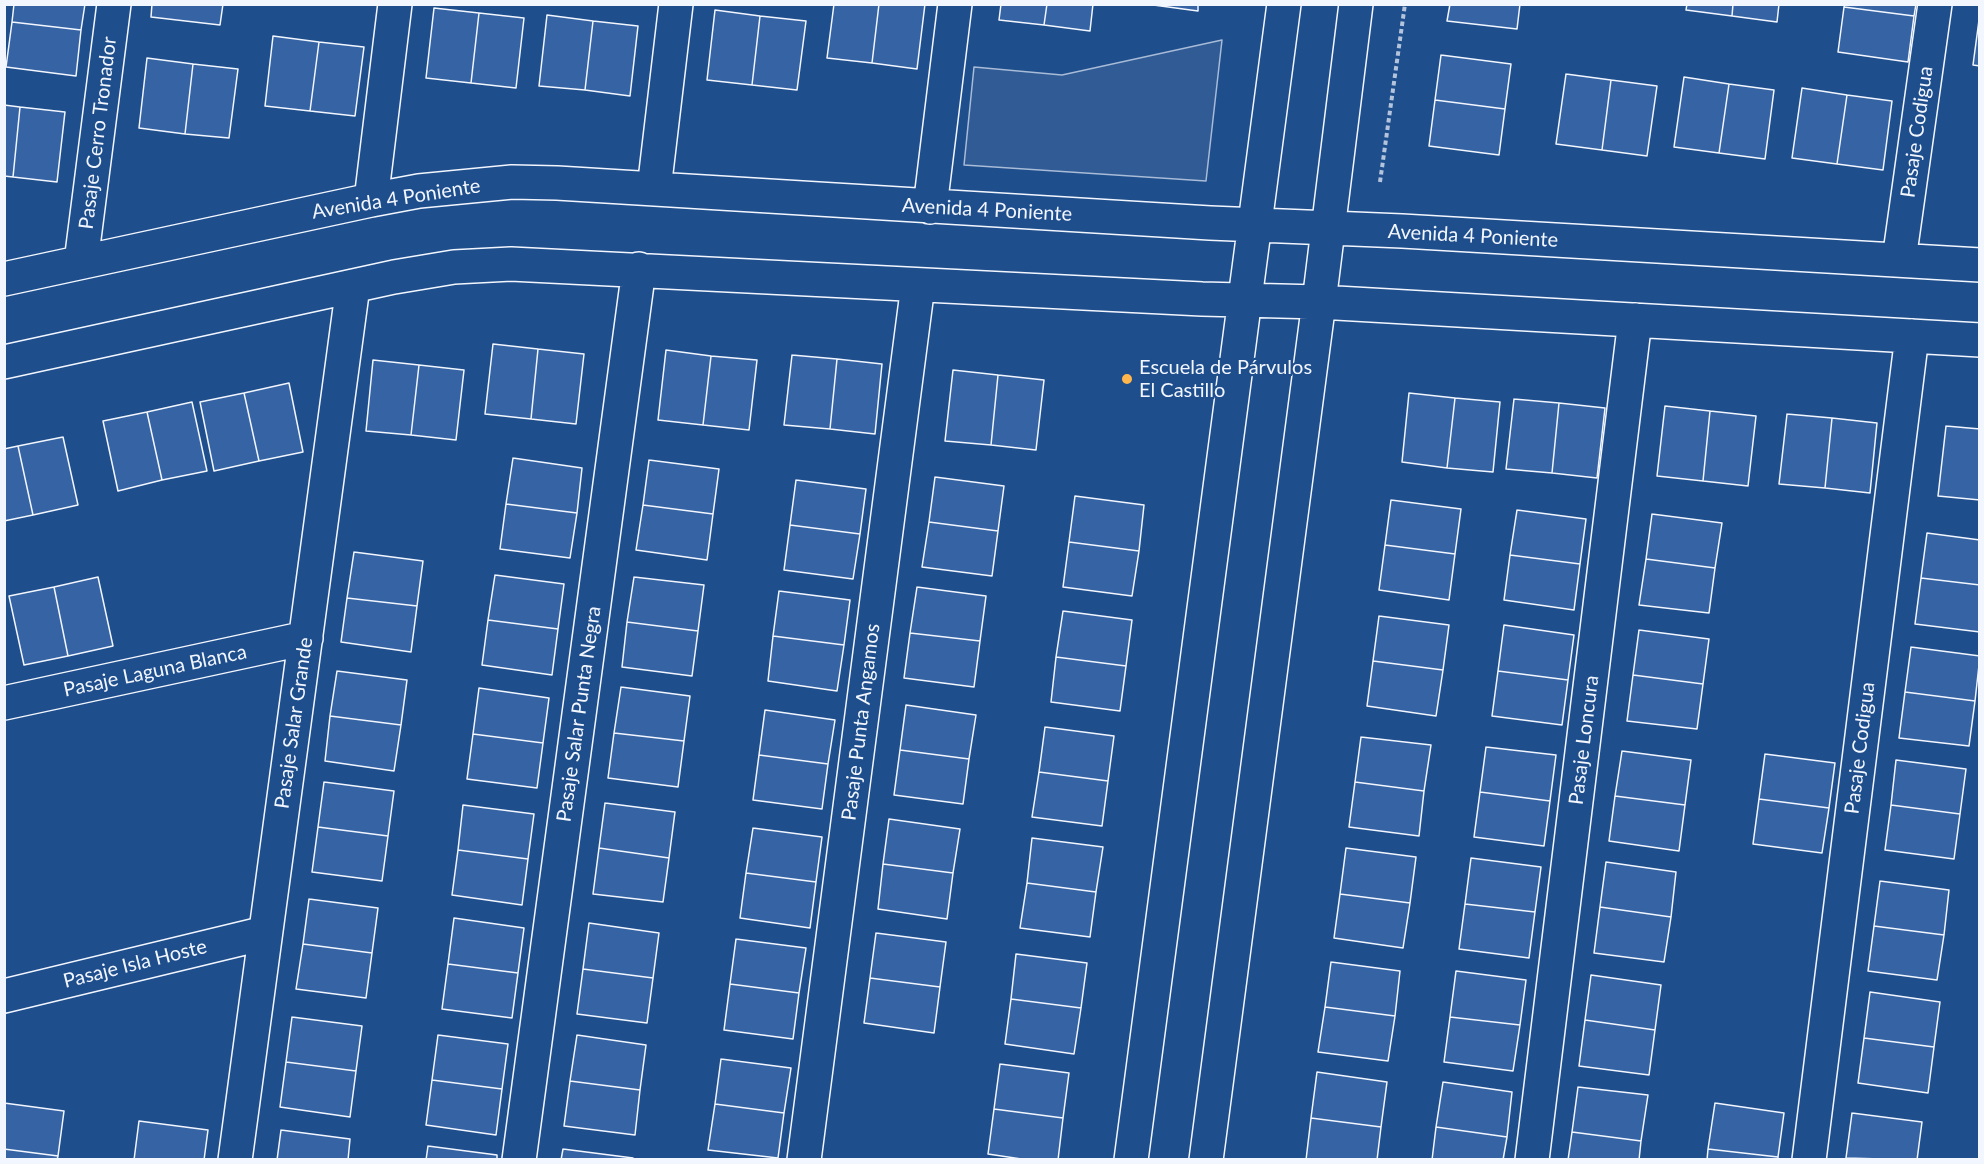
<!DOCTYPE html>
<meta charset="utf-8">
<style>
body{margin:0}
#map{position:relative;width:1984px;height:1164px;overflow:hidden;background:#1f4e8c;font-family:Lato,sans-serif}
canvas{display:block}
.frame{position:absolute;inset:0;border:6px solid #f2f6ff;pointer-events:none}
</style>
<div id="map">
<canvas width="1984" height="1164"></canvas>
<div class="frame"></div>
</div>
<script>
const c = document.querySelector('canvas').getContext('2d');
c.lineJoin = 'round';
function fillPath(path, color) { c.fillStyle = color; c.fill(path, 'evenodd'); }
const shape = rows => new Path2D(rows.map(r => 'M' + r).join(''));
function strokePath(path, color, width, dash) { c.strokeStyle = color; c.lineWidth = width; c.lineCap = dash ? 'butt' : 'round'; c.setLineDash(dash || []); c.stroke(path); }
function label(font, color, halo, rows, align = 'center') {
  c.font = font + ' Lato,sans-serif'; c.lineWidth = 4.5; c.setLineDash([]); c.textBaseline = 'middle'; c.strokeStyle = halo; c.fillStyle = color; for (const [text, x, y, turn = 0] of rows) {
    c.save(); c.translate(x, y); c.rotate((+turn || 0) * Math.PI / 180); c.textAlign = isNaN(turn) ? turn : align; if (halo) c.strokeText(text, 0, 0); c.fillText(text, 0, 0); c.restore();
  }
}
const built = shape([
 [1222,40,1206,181,964,165,974,67,1062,75,1222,40]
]);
const building = shape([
 [14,4,85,4,81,30,12,22,14,4],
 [152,4,223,4,220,25,151,17,152,4],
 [834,4,879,4,872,63,827,58,834,4],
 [879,4,925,4,917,69,872,63,879,4],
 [1001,4,1047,4,1044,25,999,20,1001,4],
 [1047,4,1093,4,1090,31,1044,25,1047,4],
 [1146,4,1198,4,1198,11,1146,4],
 [1450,4,1520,4,1517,29,1447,21,1450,4],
 [1687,4,1733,4,1732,16,1686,10,1687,4],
 [1733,4,1779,4,1777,22,1732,16,1733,4],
 [1845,4,1916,4,1914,16,1844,7,1845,4],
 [1844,7,1914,16,1908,62,1838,52,1844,7],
 [434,8,479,13,471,83,426,78,434,8],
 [715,10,760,16,752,85,707,80,715,10],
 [479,13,524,18,516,88,471,83,479,13],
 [547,15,593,21,585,90,539,86,547,15],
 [760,16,806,21,797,90,752,85,760,16],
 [1979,20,1980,20,1980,66,1973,65,1979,20],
 [593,21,638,26,630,96,585,90,593,21],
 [12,22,81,30,76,76,6,67,12,22],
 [273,36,319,42,310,111,265,106,273,36],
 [319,42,364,47,355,116,310,111,319,42],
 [1441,55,1511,64,1505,109,1435,100,1441,55],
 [147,58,193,64,185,134,139,128,147,58],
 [193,64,238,69,229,138,185,134,193,64],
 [1566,74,1611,80,1602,150,1556,144,1566,74],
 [1684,77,1729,84,1719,153,1674,147,1684,77],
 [1611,80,1657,86,1647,156,1602,150,1611,80],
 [1729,84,1774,90,1765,159,1719,153,1729,84],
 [1802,88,1847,95,1837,164,1792,158,1802,88],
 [1847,95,1892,101,1883,170,1837,164,1847,95],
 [1435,100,1505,109,1499,155,1429,146,1435,100],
 [4,105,20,107,13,177,4,176,4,105],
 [20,107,65,112,57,182,13,177,20,107],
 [493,344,538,349,531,419,485,414,493,344],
 [538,349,584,354,576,424,531,419,538,349],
 [666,350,711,356,703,425,658,420,666,350],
 [792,355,837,359,830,429,784,425,792,355],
 [711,356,757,360,749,430,703,425,711,356],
 [837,359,882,364,875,434,830,429,837,359],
 [373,360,419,365,411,435,366,431,373,360],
 [419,365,464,370,456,440,411,435,419,365],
 [953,370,998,375,991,445,945,441,953,370],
 [998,375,1044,380,1036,450,991,445,998,375],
 [289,383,303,452,259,461,244,393,289,383],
 [244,393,259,461,214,471,200,402,244,393],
 [1409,393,1455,398,1447,468,1402,462,1409,393],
 [1455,398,1500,402,1493,472,1447,468,1455,398],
 [1514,399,1559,403,1552,473,1506,469,1514,399],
 [192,402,207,471,162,480,147,412,192,402],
 [1559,403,1605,408,1597,478,1552,473,1559,403],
 [1665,406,1710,411,1703,481,1657,476,1665,406],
 [1710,411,1756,416,1748,486,1703,481,1710,411],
 [147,412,162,480,118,491,103,421,147,412],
 [1787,414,1832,418,1825,488,1779,484,1787,414],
 [1832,418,1877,423,1870,493,1825,488,1832,418],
 [1946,426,1980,429,1980,500,1938,496,1946,426],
 [63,437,78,505,33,515,18,446,63,437],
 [18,446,33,515,4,521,4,449,18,446],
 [513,458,582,468,577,513,506,504,513,458],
 [649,460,719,469,713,514,643,505,649,460],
 [935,477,1004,486,998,531,929,522,935,477],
 [796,480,866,489,860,534,790,525,796,480],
 [1075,496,1144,505,1139,551,1069,542,1075,496],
 [1391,500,1461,509,1455,554,1385,545,1391,500],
 [506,504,577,513,570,558,500,549,506,504],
 [643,505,713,514,707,560,636,550,643,505],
 [1517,510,1586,519,1580,564,1510,555,1517,510],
 [1652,514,1722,523,1715,568,1646,559,1652,514],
 [929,522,998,531,992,576,922,567,929,522],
 [790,525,860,534,853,579,784,570,790,525],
 [1927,533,1980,540,1980,585,1921,578,1927,533],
 [1069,542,1139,551,1132,596,1063,587,1069,542],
 [1385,545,1455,554,1449,600,1379,590,1385,545],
 [354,552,423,561,417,606,347,598,354,552],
 [1510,555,1580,564,1574,610,1504,600,1510,555],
 [1646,559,1715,568,1709,613,1639,605,1646,559],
 [495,575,564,584,558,629,488,620,495,575],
 [98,577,113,646,68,656,54,587,98,577],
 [634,577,704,585,698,631,627,622,634,577],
 [1921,578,1980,585,1980,632,1915,624,1921,578],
 [54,587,68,656,24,665,9,596,54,587],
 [917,587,986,596,980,641,910,633,917,587],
 [779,591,850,600,844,645,773,636,779,591],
 [347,598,417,606,411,652,341,642,347,598],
 [1063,611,1132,620,1126,666,1056,657,1063,611],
 [1379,616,1449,625,1443,670,1373,661,1379,616],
 [488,620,558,629,552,675,482,665,488,620],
 [627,622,698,631,692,676,622,667,627,622],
 [1504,625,1574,635,1568,680,1498,671,1504,625],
 [1639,630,1709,639,1703,684,1633,675,1639,630],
 [910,633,980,641,974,687,904,678,910,633],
 [773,636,844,645,837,691,768,681,773,636],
 [1911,647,1980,656,1975,701,1905,692,1911,647],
 [1056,657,1126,666,1120,711,1051,702,1056,657],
 [1373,661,1443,670,1436,716,1367,706,1373,661],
 [337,671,407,680,401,725,330,716,337,671],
 [1498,671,1568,680,1562,725,1492,716,1498,671],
 [1633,675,1703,684,1697,729,1627,721,1633,675],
 [621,687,690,696,684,741,614,733,621,687],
 [479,688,549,698,543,743,473,734,479,688],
 [1905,692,1975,701,1969,746,1899,738,1905,692],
 [906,705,976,715,969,759,900,750,906,705],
 [765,710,835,720,828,764,759,755,765,710],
 [330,716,401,725,394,771,325,761,330,716],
 [1045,727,1114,736,1108,781,1039,772,1045,727],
 [614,733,684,741,678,787,608,778,614,733],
 [473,734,543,743,537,788,467,779,473,734],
 [1361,737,1431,745,1424,791,1355,782,1361,737],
 [1486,747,1556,755,1550,801,1480,792,1486,747],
 [900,750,969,759,963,804,894,795,900,750],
 [1622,751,1691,760,1685,805,1615,796,1622,751],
 [1765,754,1835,763,1829,808,1759,799,1765,754],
 [759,755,828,764,822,809,753,800,759,755],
 [1896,760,1966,769,1960,814,1891,805,1896,760],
 [1039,772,1108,781,1102,826,1032,817,1039,772],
 [324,782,394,791,388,836,318,827,324,782],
 [1355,782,1424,791,1419,836,1349,827,1355,782],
 [1480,792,1550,801,1544,846,1474,837,1480,792],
 [1615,796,1685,805,1679,851,1609,841,1615,796],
 [1759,799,1829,808,1822,853,1753,844,1759,799],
 [605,803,675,812,669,858,599,848,605,803],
 [463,805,534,814,528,859,458,850,463,805],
 [1891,805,1960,814,1954,859,1885,850,1891,805],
 [889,819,960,829,953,873,883,864,889,819],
 [318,827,388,836,382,881,312,872,318,827],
 [753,828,822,837,816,882,746,873,753,828],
 [1032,838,1103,847,1096,892,1027,883,1032,838],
 [599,848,669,858,663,902,593,894,599,848],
 [1346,848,1416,857,1410,903,1340,894,1346,848],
 [458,850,528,859,522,905,452,895,458,850],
 [1471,858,1541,867,1535,912,1465,904,1471,858],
 [1606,862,1676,872,1671,917,1600,907,1606,862],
 [883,864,953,873,947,919,878,909,883,864],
 [746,873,816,882,810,928,740,918,746,873],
 [1880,881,1949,890,1944,935,1874,926,1880,881],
 [1027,883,1096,892,1090,937,1020,928,1027,883],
 [1340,894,1410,903,1403,948,1334,938,1340,894],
 [309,899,378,908,372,953,303,944,309,899],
 [1465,904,1535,912,1529,958,1459,949,1465,904],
 [1600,907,1671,917,1664,962,1594,953,1600,907],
 [454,918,524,928,518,973,448,964,454,918],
 [589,923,659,933,653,978,583,969,589,923],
 [1874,926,1944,935,1937,980,1868,971,1874,926],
 [876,933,946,942,940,987,870,978,876,933],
 [736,939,806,948,799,993,730,984,736,939],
 [303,944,372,953,366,998,296,989,303,944],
 [1016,954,1087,963,1081,1008,1011,999,1016,954],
 [1331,962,1400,971,1395,1016,1325,1007,1331,962],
 [448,964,518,973,512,1018,442,1009,448,964],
 [583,969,653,978,647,1023,577,1014,583,969],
 [1456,971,1526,980,1520,1025,1450,1017,1456,971],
 [1591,975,1661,985,1655,1030,1585,1020,1591,975],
 [870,978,940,987,934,1033,864,1023,870,978],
 [730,984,799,993,793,1039,724,1030,730,984],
 [1870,992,1940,1002,1934,1047,1864,1038,1870,992],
 [1011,999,1081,1008,1074,1054,1005,1044,1011,999],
 [1325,1007,1395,1016,1388,1061,1318,1052,1325,1007],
 [292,1017,362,1026,356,1071,286,1062,292,1017],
 [1450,1017,1520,1025,1513,1071,1444,1062,1450,1017],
 [1585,1020,1655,1030,1649,1075,1579,1066,1585,1020],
 [438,1035,508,1044,502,1089,432,1080,438,1035],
 [577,1035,646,1045,640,1090,570,1081,577,1035],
 [1864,1038,1934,1047,1928,1093,1858,1083,1864,1038],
 [721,1059,791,1068,784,1113,715,1104,721,1059],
 [286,1062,356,1071,350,1117,280,1107,286,1062],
 [1000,1064,1069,1073,1063,1118,994,1109,1000,1064],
 [1317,1072,1387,1082,1381,1127,1311,1118,1317,1072],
 [432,1080,502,1089,496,1135,426,1125,432,1080],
 [570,1081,640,1090,635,1135,564,1126,570,1081],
 [1443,1082,1512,1092,1507,1137,1436,1127,1443,1082],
 [1578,1087,1648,1095,1641,1141,1572,1132,1578,1087],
 [4,1103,64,1111,58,1156,4,1149,4,1103],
 [1715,1103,1784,1113,1778,1157,1708,1149,1715,1103],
 [715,1104,784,1113,778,1158,708,1150,715,1104],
 [994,1109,1063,1118,1058,1160,1028,1160,988,1154,994,1109],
 [1852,1113,1922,1122,1917,1160,1846,1158,1852,1113],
 [1311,1118,1381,1127,1377,1160,1306,1160,1311,1118],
 [139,1121,208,1130,204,1160,134,1160,139,1121],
 [1436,1127,1507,1137,1503,1160,1432,1160,1436,1127],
 [281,1130,350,1139,348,1160,277,1160,281,1130],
 [1572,1132,1641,1141,1639,1160,1568,1160,1572,1132],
 [428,1146,497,1155,497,1160,426,1160,428,1146],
 [4,1149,58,1156,57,1160,4,1160,4,1149],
 [563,1149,633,1158,632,1160,561,1160,563,1149],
 [1708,1149,1778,1157,1778,1160,1707,1160,1708,1149]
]);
const path = shape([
 [1380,182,1405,4]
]);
const minor = shape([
 [654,189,676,4],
 [371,200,395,4],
 [930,207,955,4],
 [1899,260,1935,4],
 [81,262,114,4],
 [4,279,371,200,419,191,512,182,557,183,1210,223,1402,231,1980,265],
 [4,362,394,277,454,267,511,264,1202,299,1319,302,1980,340],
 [4,703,306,638],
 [4,996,265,933],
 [235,1160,353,286],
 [519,1160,639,269],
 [804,1160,918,285],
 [1131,1160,1284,4],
 [1206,1160,1319,302,1356,4],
 [1532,1160,1635,320],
 [1809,1160,1912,336]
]);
const markers = [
 [1127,379,6,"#ffb74d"]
];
const streetNames = [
 ["Pasaje Codigua",1917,132,-82],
 ["Pasaje Cerro Tronador",98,133,-83],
 ["Avenida 4 Poniente",396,199,-9],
 ["Avenida 4 Poniente",987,210,3],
 ["Avenida 4 Poniente",1473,236,3],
 ["Pasaje Laguna Blanca",155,671,-12],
 ["Pasaje Salar Punta Negra",579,714,-82],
 ["Pasaje Punta Angamos",861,722,-83],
 ["Pasaje Salar Grande",294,723,-82],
 ["Pasaje Loncura",1584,740,-83],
 ["Pasaje Codigua",1860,748,-83],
 ["Pasaje Isla Hoste",135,964,-14]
];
const poiNames = [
 ["Escuela de Párvulos",1139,368],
 ["El Castillo",1139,391]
];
fillPath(built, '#305b95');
strokePath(built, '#a8bbd7', 1.5);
fillPath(building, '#3563a3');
strokePath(building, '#f2f6ff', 1.5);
strokePath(minor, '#f2f6ff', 36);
strokePath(path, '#b3c4dc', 4, [4.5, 3]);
strokePath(minor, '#1f4e8c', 33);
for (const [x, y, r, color] of markers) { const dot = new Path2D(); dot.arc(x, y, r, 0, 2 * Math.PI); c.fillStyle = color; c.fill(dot); strokePath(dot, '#1f4e8c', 2); }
label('20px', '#f2f6ff', '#1f4e8c', streetNames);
label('20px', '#f2f6ff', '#1f4e8c', poiNames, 'left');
</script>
